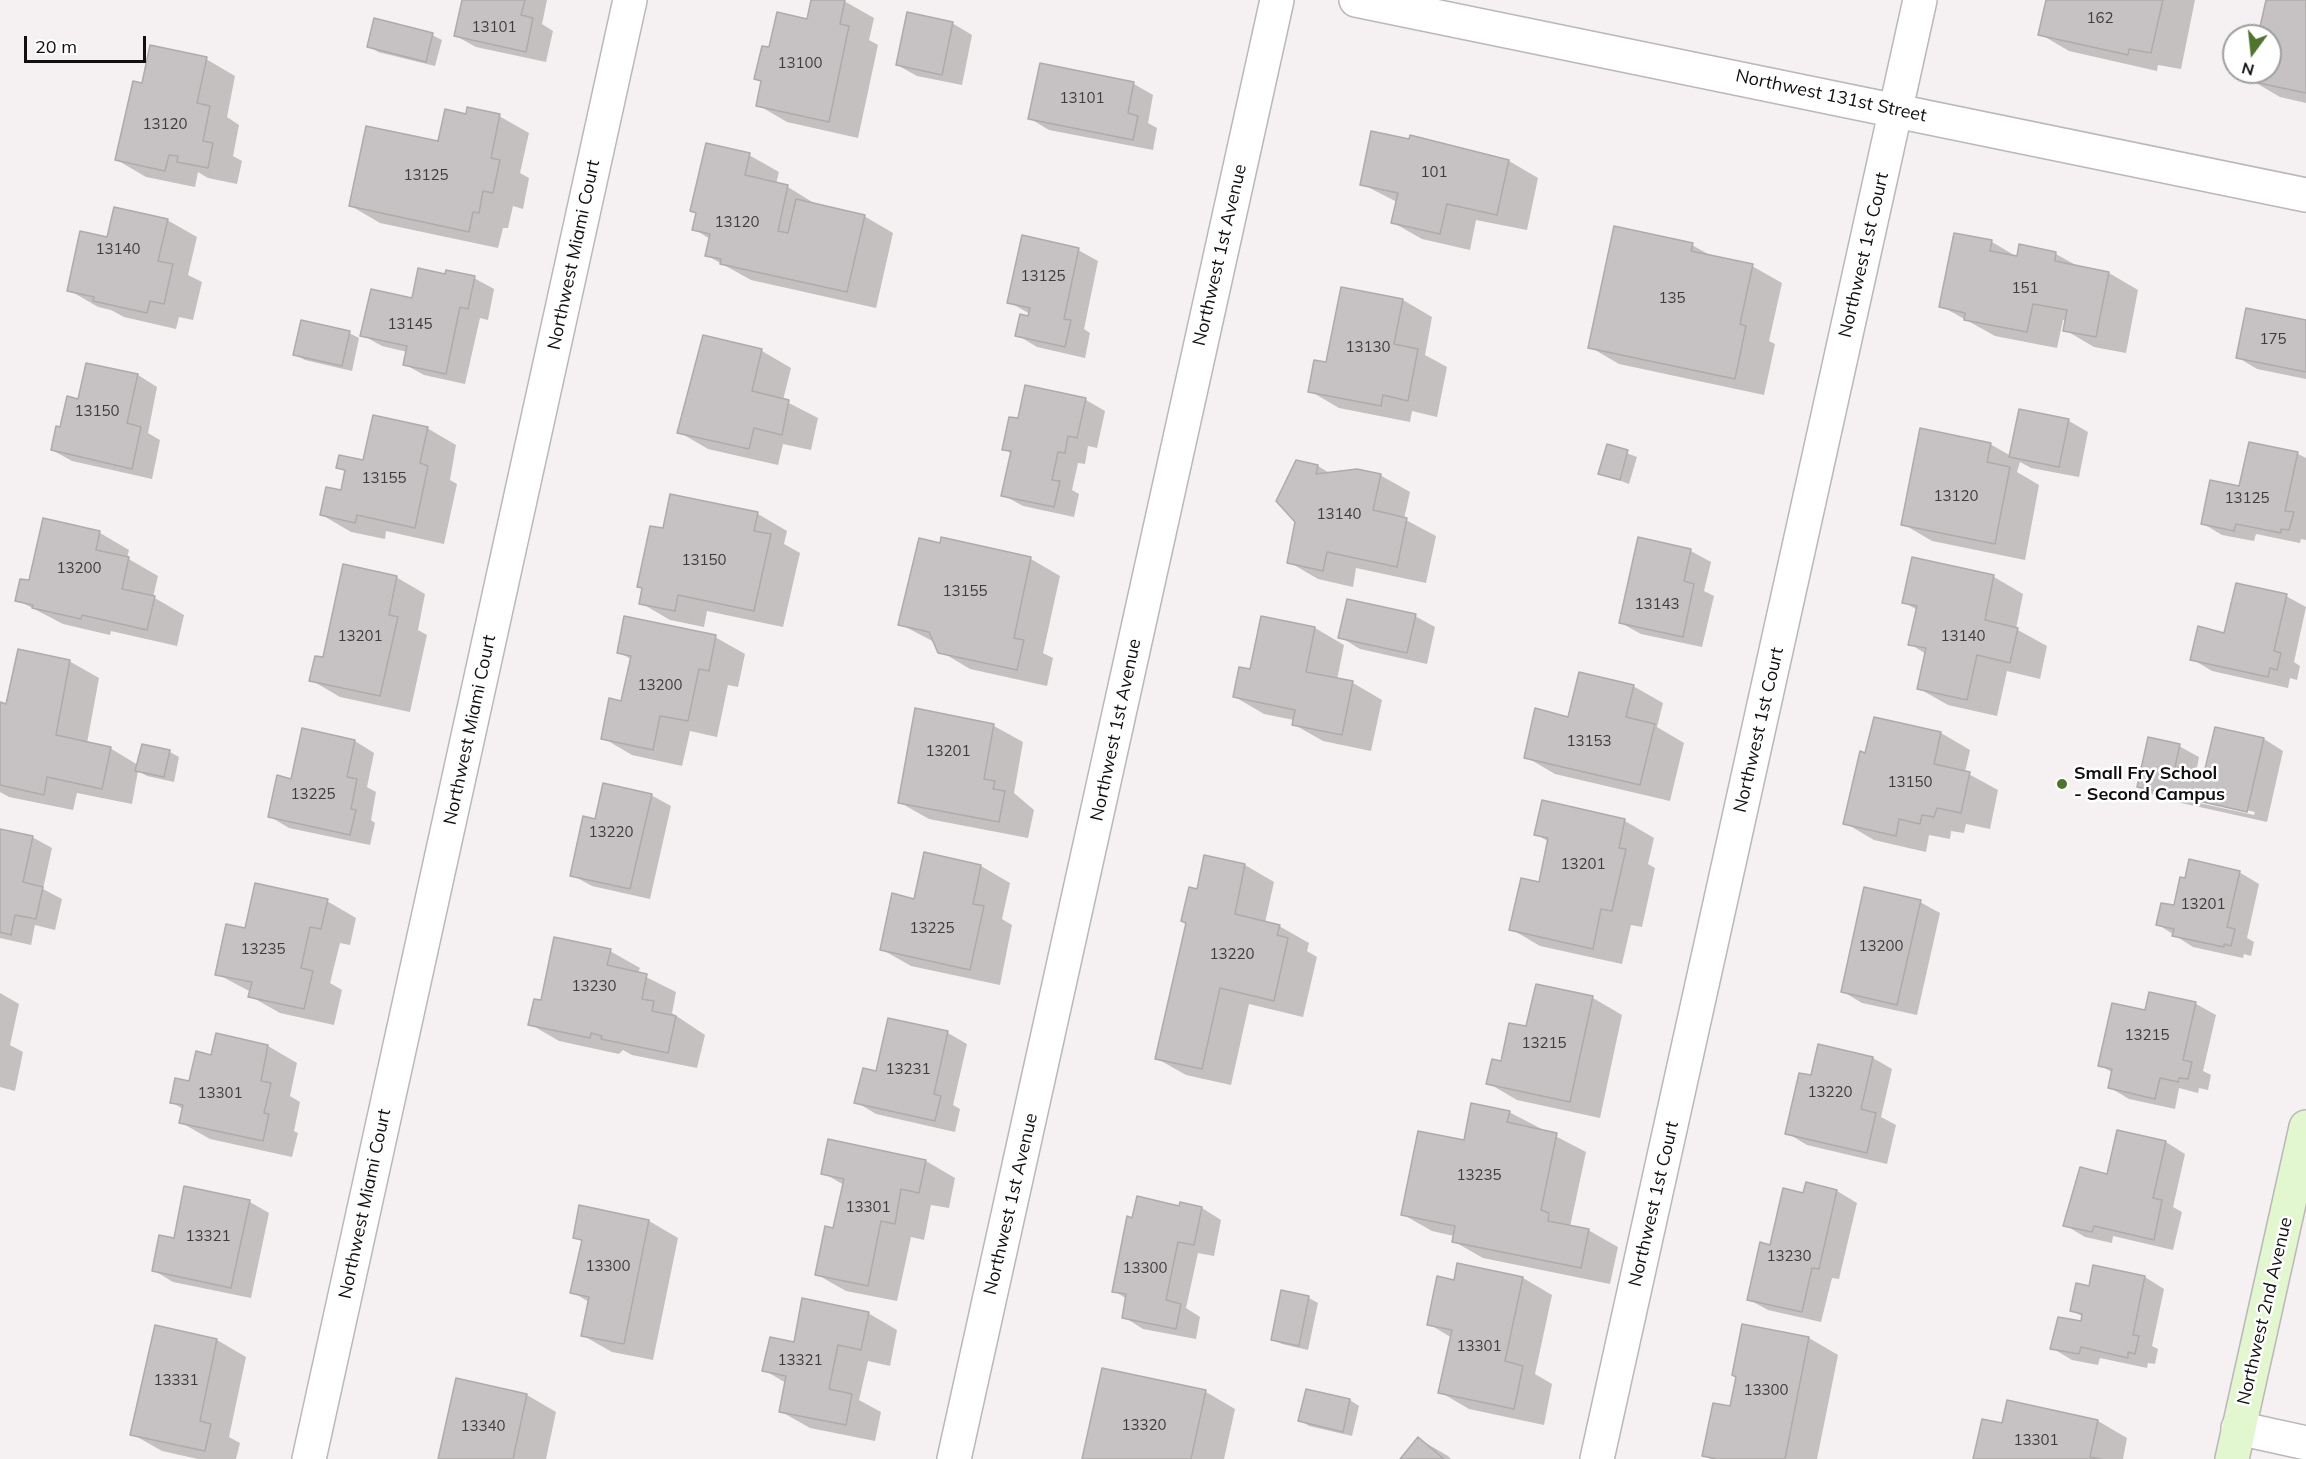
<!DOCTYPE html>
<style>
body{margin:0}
#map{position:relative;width:2306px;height:1459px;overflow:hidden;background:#f5f0f1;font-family:Mulish,sans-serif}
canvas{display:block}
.north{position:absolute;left:2222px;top:24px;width:60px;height:60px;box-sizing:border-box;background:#fff;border:2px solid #a09f9f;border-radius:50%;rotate:195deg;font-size:16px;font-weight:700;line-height:24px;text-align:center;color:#110f10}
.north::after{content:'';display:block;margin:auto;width:21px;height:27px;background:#50742d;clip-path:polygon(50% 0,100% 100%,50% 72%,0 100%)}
.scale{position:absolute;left:24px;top:36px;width:122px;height:27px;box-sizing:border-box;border:3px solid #110f10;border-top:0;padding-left:8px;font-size:18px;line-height:21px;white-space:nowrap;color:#110f10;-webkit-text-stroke:4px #fff;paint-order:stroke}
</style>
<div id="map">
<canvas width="2306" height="1459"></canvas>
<div class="north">N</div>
<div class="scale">20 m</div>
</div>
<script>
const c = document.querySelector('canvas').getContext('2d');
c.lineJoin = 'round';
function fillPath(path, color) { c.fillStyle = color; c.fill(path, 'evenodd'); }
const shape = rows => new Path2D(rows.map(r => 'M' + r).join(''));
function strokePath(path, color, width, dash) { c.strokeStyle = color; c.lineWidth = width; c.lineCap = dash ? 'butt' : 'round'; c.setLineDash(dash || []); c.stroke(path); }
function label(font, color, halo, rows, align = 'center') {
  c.font = font + ' Mulish,sans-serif'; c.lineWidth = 5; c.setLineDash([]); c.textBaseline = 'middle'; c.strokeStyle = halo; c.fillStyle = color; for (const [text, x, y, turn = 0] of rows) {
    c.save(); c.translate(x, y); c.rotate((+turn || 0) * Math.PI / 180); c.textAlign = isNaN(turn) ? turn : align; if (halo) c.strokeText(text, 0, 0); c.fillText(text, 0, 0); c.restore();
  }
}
const shadow = shape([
 [463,0,547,0,542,24,553,31,546,62,476,47,456,36],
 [813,0,844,1,874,18,869,40,878,45,858,138,787,122,758,105,763,82,756,78,770,49,808,20],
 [2047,0,2195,0,2181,69,2158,65,2157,71,2069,51,2040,34],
 [2267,0,2306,0,2306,103,2280,97,2251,80,2253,72,2270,72,2270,36,2260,36],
 [952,23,972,35,962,85,917,76,897,65],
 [432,35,442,40,435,66,378,52,369,46],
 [206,59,235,76,227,117,239,125,233,156,242,161,237,184,208,178,198,172,195,187,146,177,117,160,144,84],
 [1134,84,1153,95,1148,123,1157,128,1153,150,1049,130,1029,118],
 [467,116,499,116,529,133,520,173,529,178,523,209,513,206,508,228,503,228,498,248,380,223,351,206,439,143],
 [749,155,779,172,776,184,788,187,817,205,864,216,893,233,876,308,751,280,706,255,710,239,694,229,697,214],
 [1509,161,1538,178,1527,230,1476,220,1470,250,1422,239,1392,222,1397,202,1362,184],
 [167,220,197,237,188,275,202,282,193,320,179,317,176,329,124,317,111,310,98,307,69,290,108,239],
 [1992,242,2019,258,2021,246,2056,254,2081,268,2109,273,2138,290,2126,353,2094,347,2065,330,2067,320,2063,320,2057,348,1995,336,1941,306],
 [1692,245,1715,258,1752,266,1782,283,1769,341,1775,344,1764,395,1619,364,1590,347],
 [1078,250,1098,261,1084,329,1090,333,1085,358,1037,347,1017,335,1030,314,1009,302],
 [446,276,474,278,494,289,488,320,480,318,465,384,424,375,404,364,407,352,382,346,362,335],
 [1403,300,1432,317,1425,355,1447,367,1437,417,1412,411,1410,422,1339,408,1310,391,1327,364],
 [2306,322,2306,379,2257,369,2237,357],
 [349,333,359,338,352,371,305,360,295,355],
 [704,337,762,351,791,368,783,400,818,418,811,450,783,444,778,465,708,449,679,432],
 [138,375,157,387,148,433,160,440,152,479,72,461,52,450,79,401],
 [1086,400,1105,411,1097,448,1088,446,1085,464,1078,463,1072,490,1079,494,1074,517,1023,506,1003,495,1012,454,1004,449,1019,420],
 [2069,421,2088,432,2079,477,2031,468,2020,462,2017,472,2039,485,2025,560,1932,541,1903,524,1990,444,2011,456],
 [427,428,456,445,450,480,457,484,444,544,386,531,385,539,351,532,322,515,342,492,346,472,337,467,364,462],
 [2250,444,2298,454,2306,458,2306,540,2301,539,2300,543,2256,534,2254,541,2222,535,2202,523,2240,488],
 [1608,446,1637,457,1629,484,1600,473],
 [1297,462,1318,466,1331,474,1380,475,1410,492,1404,519,1436,536,1426,583,1356,568,1353,587,1318,579,1289,562,1297,522],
 [672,495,758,514,787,531,784,544,800,553,783,627,707,611,704,627,670,620,641,603,664,530],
 [44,520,100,533,129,550,127,558,158,576,153,597,184,615,177,646,111,631,110,635,63,624,17,600,30,582],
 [942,539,1031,559,1060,576,1043,653,1053,658,1047,686,970,669,940,651,936,643,900,624],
 [1639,539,1691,551,1711,562,1704,591,1714,596,1702,647,1641,634,1621,623],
 [1913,559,1994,577,2023,594,2016,629,2047,646,2040,679,2007,671,1997,716,1948,705,1918,688,1926,654,1910,644,1917,610,1904,602],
 [396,577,425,594,418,630,427,635,410,712,340,697,311,680,324,659],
 [2286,596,2306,607,2294,662,2300,666,2297,680,2290,678,2288,688,2212,671,2192,659],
 [1415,616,1435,627,1427,664,1360,649,1340,637],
 [1262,618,1315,628,1344,645,1337,680,1353,683,1382,700,1371,751,1323,741,1293,724,1294,720,1264,714,1235,697,1251,671],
 [715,637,745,654,738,687,728,685,717,737,690,731,682,766,632,755,603,738,622,703,632,660,619,652],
 [69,661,99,678,87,743,110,748,138,765,143,746,170,752,179,757,174,782,147,776,138,771,132,804,77,793,73,810,9,797,0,792,0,704,7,705],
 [1633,686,1663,703,1657,727,1684,743,1670,801,1555,774,1526,757,1569,718],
 [916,710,994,726,1023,742,1014,793,1034,810,1028,838,929,819,899,802],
 [1941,733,1970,750,1965,772,1998,790,1990,829,1966,824,1964,833,1951,831,1950,839,1929,835,1926,852,1874,840,1845,823,1867,755],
 [2264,739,2283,751,2267,822,2159,798,2139,787,2179,746,2199,757,2196,773,2205,775],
 [2158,791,2255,812,2254,815,2158,794],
 [355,741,374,753,367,787,376,792,371,820,375,823,370,845,289,828,269,816,292,780],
 [651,795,671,806,650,899,592,886,572,875,596,821],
 [1543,802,1625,821,1654,838,1648,864,1655,868,1642,927,1631,925,1622,964,1540,946,1511,929,1540,884,1549,842,1536,834],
 [0,830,32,837,52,848,43,889,62,899,55,930,35,925,31,945,0,938],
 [1205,857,1245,865,1274,882,1265,923,1279,926,1309,943,1307,951,1317,957,1303,1017,1249,1004,1231,1085,1186,1075,1156,1058],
 [981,866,1010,883,1002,919,1012,925,1000,985,911,966,881,949],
 [2239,872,2259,884,2247,938,2254,942,2251,956,2244,954,2243,958,2193,947,2157,924,2175,907],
 [327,901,356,918,350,945,340,943,330,983,342,990,334,1025,280,1013,250,996,251,992,217,974,247,929],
 [1920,902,1940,913,1917,1015,1862,1003,1842,991],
 [610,951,640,968,638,973,676,992,672,1013,705,1035,697,1068,632,1055,623,1050,619,1054,559,1041,530,1024,542,1002],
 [0,993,19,1004,10,1045,23,1052,15,1091,0,1087,0,1090],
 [2150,993,2196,1004,2216,1015,2203,1071,2211,1075,2208,1090,2199,1088,2198,1093,2179,1088,2175,1109,2129,1099,2109,1087,2113,1073,2100,1065,2146,1012],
 [1593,998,1622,1015,1600,1118,1517,1100,1488,1083,1528,1028],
 [948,1033,967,1044,953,1105,960,1109,955,1132,876,1114,856,1102],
 [217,1034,268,1046,297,1063,290,1096,300,1102,294,1131,298,1133,292,1157,210,1139,180,1122,183,1109,171,1102,213,1056],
 [1873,1058,1892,1069,1881,1117,1896,1125,1887,1164,1807,1145,1787,1133,1812,1077],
 [1509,1112,1586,1152,1570,1227,1588,1230,1618,1247,1610,1284,1483,1258,1453,1241,1454,1236,1432,1231,1402,1214],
 [829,1141,926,1161,955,1178,949,1208,931,1205,924,1240,911,1237,897,1301,846,1291,816,1274,835,1230,844,1185,823,1173],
 [2166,1142,2185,1154,2173,1207,2182,1212,2173,1250,2113,1236,2112,1243,2085,1237,2065,1225,2108,1175],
 [1807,1184,1837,1191,1857,1203,1839,1279,1832,1278,1821,1322,1768,1310,1748,1299,1771,1246,1804,1195],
 [250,1202,269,1213,251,1298,173,1282,153,1270,175,1240],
 [581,1207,649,1221,678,1238,653,1360,612,1352,582,1335,589,1302,572,1292,583,1242,575,1237],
 [1180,1207,1202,1208,1221,1220,1214,1256,1198,1253,1186,1308,1200,1317,1196,1339,1143,1329,1124,1317,1127,1299,1114,1291,1134,1219],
 [2145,1277,2164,1289,2152,1346,2158,1349,2155,1364,2148,1363,2147,1368,2100,1358,2098,1365,2072,1360,2052,1348,2082,1323,2083,1317,2072,1310,2090,1288],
 [1523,1278,1552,1295,1535,1374,1552,1384,1544,1425,1469,1409,1440,1392,1452,1338,1429,1324,1455,1282],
 [1283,1292,1309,1298,1318,1303,1308,1350,1282,1344,1272,1339],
 [868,1313,897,1330,890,1366,868,1361,859,1400,881,1412,875,1441,810,1428,780,1411,786,1383,764,1370,795,1343],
 [1743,1325,1809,1338,1838,1355,1817,1459,1710,1459,1704,1455,1731,1408],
 [156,1327,217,1340,246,1357,229,1437,240,1443,236,1459,198,1459,162,1451,132,1434],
 [1206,1392,1235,1409,1224,1459,1084,1459],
 [527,1395,556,1412,546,1459,440,1459],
 [1350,1400,1359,1406,1352,1436,1309,1426,1300,1420],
 [2008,1402,2098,1421,2127,1438,2123,1459,1975,1459,2003,1424],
 [1419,1439,1448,1456,1451,1459,1402,1459]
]);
const building = shape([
 [462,0,525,0,521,15,533,18,526,52,454,36,462,0],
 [811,0,845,0,840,24,849,26,829,122,756,106,761,81,754,79,762,46,769,47,777,12,807,19,811,0],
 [2046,0,2163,0,2151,53,2129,49,2128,55,2038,35,2046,0],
 [2266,0,2306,0,2306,93,2249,81,2251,72,2270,72,2270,36,2258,36,2266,0],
 [907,12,953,22,942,75,896,65,907,12],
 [374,18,433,33,426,62,367,47,374,18],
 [150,45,207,57,197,103,210,106,203,141,213,143,208,168,177,162,178,156,169,155,165,171,115,160,133,81,142,83,150,45],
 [1040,63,1134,82,1128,113,1138,116,1133,140,1028,119,1040,63],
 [467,107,500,114,491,158,500,160,493,193,483,191,479,213,473,212,469,232,349,206,366,126,438,141,445,109,466,114,467,107],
 [1371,131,1409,139,1410,135,1509,160,1497,215,1447,204,1440,234,1391,223,1398,193,1360,185,1371,131],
 [706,143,750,153,745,175,788,185,778,231,788,233,796,199,865,215,847,292,720,264,721,259,705,256,710,234,692,230,696,213,690,211,706,143],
 [114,207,168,219,158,261,173,264,164,304,150,301,147,313,93,301,94,297,67,291,80,231,107,237,114,207],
 [1614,226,1693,243,1691,251,1753,264,1740,324,1746,326,1735,379,1588,348,1614,226],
 [1954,233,1992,240,1990,251,2017,256,2019,244,2056,252,2055,261,2109,272,2096,337,2063,331,2067,310,2033,304,2027,332,1964,320,1965,313,1939,307,1954,233],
 [1022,235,1079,248,1064,319,1071,320,1065,347,1015,336,1020,314,1028,316,1030,308,1007,303,1022,235],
 [418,268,445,274,446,270,475,276,468,309,460,307,446,374,403,365,407,346,360,336,371,289,412,298,418,268],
 [1341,287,1403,299,1394,344,1418,349,1408,401,1383,395,1381,406,1308,392,1314,360,1326,362,1341,287],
 [2246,308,2306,320,2306,372,2236,358,2246,308],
 [301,320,350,331,342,366,293,355,301,320],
 [703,335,762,349,752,391,789,400,782,435,754,428,749,449,677,433,703,335],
 [86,363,138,374,127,423,141,427,132,469,51,450,56,426,60,427,67,396,78,399,86,363],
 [1025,385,1086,398,1077,438,1068,436,1065,453,1058,452,1052,480,1060,481,1054,507,1001,496,1011,451,1002,450,1009,417,1018,418,1025,385],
 [2019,409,2069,419,2059,467,2009,457,2019,409],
 [373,415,428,427,420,463,428,466,415,528,357,515,355,523,320,515,326,487,341,490,345,470,336,468,339,455,363,460,373,415],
 [1920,428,1991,443,1987,462,2010,467,1995,544,1901,525,1920,428],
 [2249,442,2298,452,2285,511,2294,512,2289,530,2281,529,2281,533,2236,524,2234,531,2201,524,2210,480,2239,486,2249,442],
 [1607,444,1628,450,1620,480,1598,474,1607,444],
 [1296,460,1318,465,1316,474,1357,469,1381,474,1373,510,1407,518,1397,567,1327,552,1323,571,1287,563,1295,522,1276,501,1296,460],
 [670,494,758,512,754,531,771,534,754,611,678,595,675,611,639,604,642,588,637,587,650,526,663,528,670,494],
 [43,518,100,531,96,550,129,557,122,589,155,596,147,630,82,615,81,619,32,608,33,605,15,601,20,579,29,580,43,518],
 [941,537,1031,557,1014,638,1024,640,1017,670,938,653,929,632,898,625,919,538,940,543,941,537],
 [1638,537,1691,549,1684,581,1694,584,1683,637,1619,623,1638,537],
 [1912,557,1994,575,1985,620,2018,628,2010,663,1977,655,1967,700,1917,689,1926,648,1908,645,1917,606,1902,603,1912,557],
 [343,564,397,576,389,615,398,617,380,696,309,681,315,656,323,657,343,564],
 [2236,583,2287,594,2274,651,2281,653,2277,670,2270,668,2268,677,2190,660,2198,626,2224,633,2236,583],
 [1347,599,1416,614,1407,653,1338,638,1347,599],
 [624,616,716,635,709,671,699,669,688,721,660,716,653,750,601,739,609,698,621,701,631,656,617,653,624,616],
 [1261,616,1315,627,1306,672,1353,681,1342,735,1292,725,1295,710,1233,697,1239,667,1250,669,1261,616],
 [18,649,70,660,56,735,111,747,102,789,47,777,44,795,0,785,0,702,6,704,18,649],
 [1579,672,1634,685,1626,717,1655,724,1640,785,1524,758,1535,708,1568,717,1579,672],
 [915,708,994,724,984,779,995,781,993,789,1005,791,999,822,898,803,915,708],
 [1874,717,1941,732,1934,764,1970,772,1961,813,1937,808,1934,817,1922,815,1920,824,1899,819,1896,836,1843,824,1860,751,1865,753,1874,717],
 [2215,727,2264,738,2247,812,2137,787,2148,737,2180,744,2175,767,2204,773,2215,727],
 [302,728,355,740,347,777,357,779,351,809,356,810,350,835,268,817,277,775,291,779,302,728],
 [142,744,170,750,164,777,135,771,142,744],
 [603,783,652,794,630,889,570,876,583,816,595,819,603,783],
 [1542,800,1625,819,1619,848,1626,849,1612,911,1601,909,1593,949,1509,930,1521,878,1539,882,1548,838,1534,835,1542,800],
 [0,829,33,836,23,882,43,887,36,919,15,915,11,935,0,932,0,829],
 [924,852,981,865,973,904,984,906,970,970,880,950,892,893,914,899,924,852],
 [1204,855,1245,864,1235,914,1280,925,1277,935,1288,938,1274,1001,1220,988,1202,1069,1155,1059,1186,923,1181,921,1189,887,1197,889,1204,855],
 [2189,859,2240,871,2227,927,2235,929,2231,946,2224,944,2224,947,2172,936,2174,929,2156,925,2161,903,2174,905,2180,877,2185,878,2189,859],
 [255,883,328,899,321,929,310,927,301,968,313,971,304,1009,248,997,252,982,215,975,226,924,245,928,255,883],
 [1864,887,1921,900,1897,1005,1841,992,1864,887],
 [554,937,611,949,607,965,647,974,642,999,654,1001,652,1011,676,1016,668,1053,601,1039,602,1036,591,1033,590,1038,528,1025,534,999,541,1000,554,937],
 [1536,984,1593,996,1570,1102,1486,1084,1492,1059,1501,1061,1509,1023,1526,1026,1536,984],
 [2149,992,2196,1002,2183,1060,2192,1062,2188,1079,2179,1078,2178,1082,2160,1078,2155,1099,2108,1088,2112,1069,2098,1066,2112,1003,2145,1010,2149,992],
 [888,1018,948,1031,934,1094,941,1096,935,1121,854,1103,863,1068,876,1071,888,1018],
 [216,1033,268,1045,261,1081,271,1083,264,1113,269,1114,263,1141,179,1123,183,1105,170,1103,175,1078,189,1081,196,1051,211,1055,216,1033],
 [1818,1044,1873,1057,1861,1109,1876,1113,1867,1153,1785,1134,1799,1073,1811,1075,1818,1044],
 [1471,1103,1510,1111,1507,1122,1557,1133,1541,1210,1549,1213,1548,1221,1589,1229,1581,1268,1452,1242,1455,1226,1401,1215,1418,1131,1464,1140,1471,1103],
 [2117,1130,2166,1141,2153,1198,2162,1200,2154,1240,2094,1226,2092,1232,2063,1226,2080,1167,2107,1174,2117,1130],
 [828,1139,926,1160,919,1193,901,1189,895,1224,881,1221,868,1286,815,1275,825,1226,833,1228,844,1179,821,1174,828,1139],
 [1806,1182,1837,1190,1819,1269,1812,1268,1802,1312,1747,1300,1760,1242,1770,1245,1783,1188,1803,1193,1806,1182],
 [184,1186,250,1200,231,1288,152,1271,159,1235,174,1238,184,1186],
 [1137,1196,1179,1206,1180,1202,1202,1207,1194,1245,1178,1242,1166,1300,1181,1304,1176,1329,1122,1318,1126,1294,1112,1292,1127,1216,1132,1218,1137,1196],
 [579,1205,649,1220,624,1344,581,1336,589,1297,570,1293,582,1240,573,1238,579,1205],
 [1457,1263,1523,1277,1505,1361,1523,1366,1514,1409,1438,1393,1452,1330,1427,1325,1437,1276,1454,1280,1457,1263],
 [2093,1265,2145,1276,2133,1335,2139,1336,2135,1354,2128,1352,2128,1358,2081,1347,2079,1354,2050,1349,2058,1317,2081,1321,2082,1314,2070,1311,2076,1283,2089,1286,2093,1265],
 [1281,1290,1309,1296,1299,1346,1271,1340,1281,1290],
 [802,1298,869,1312,861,1350,838,1345,829,1389,852,1394,846,1425,779,1412,786,1376,762,1371,770,1337,794,1342,802,1298],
 [1742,1324,1809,1337,1785,1459,1717,1459,1702,1456,1713,1403,1730,1406,1736,1377,1732,1375,1742,1324],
 [155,1325,217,1339,200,1421,211,1424,205,1451,130,1435,155,1325],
 [1102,1368,1206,1390,1191,1459,1082,1459,1102,1368],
 [456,1378,527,1394,513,1459,438,1459,456,1378],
 [1306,1389,1350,1399,1343,1432,1298,1421,1306,1389],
 [2007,1400,2098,1420,2090,1457,2101,1459,1973,1459,1982,1419,2002,1423,2007,1400],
 [1418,1437,1444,1459,1400,1459,1418,1437]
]);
const street = shape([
 [1356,0,2306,195],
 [2238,1428,2306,1443],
 [309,1459,630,0],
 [954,1459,1277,0],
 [1597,1459,1920,0]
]);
const secondary = shape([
 [2232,1459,2306,1127]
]);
const markers = [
 [2062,784,6,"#50742d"]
];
const numberNames = [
 ["162",2100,18],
 ["13101",494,27],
 ["13100",800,63],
 ["13101",1082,98],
 ["13120",165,124],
 ["101",1434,172],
 ["13125",426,175],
 ["13120",737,222],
 ["13140",118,249],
 ["13125",1043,276],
 ["151",2025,288],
 ["135",1672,298],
 ["13145",410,324],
 ["175",2273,339],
 ["13130",1368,347],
 ["13150",97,411],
 ["13155",384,478],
 ["13120",1956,496],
 ["13125",2247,498],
 ["13140",1339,514],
 ["13150",704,560],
 ["13200",79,568],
 ["13155",965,591],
 ["13143",1657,604],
 ["13201",360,636],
 ["13140",1963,636],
 ["13200",660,685],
 ["13153",1589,741],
 ["13201",948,751],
 ["13150",1910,782],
 ["13225",313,794],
 ["13220",611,832],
 ["13201",1583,864],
 ["13201",2203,904],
 ["13225",932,928],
 ["13200",1881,946],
 ["13235",263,949],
 ["13220",1232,954],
 ["13230",594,986],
 ["13215",2147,1035],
 ["13215",1544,1043],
 ["13231",908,1069],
 ["13220",1830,1092],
 ["13301",220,1093],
 ["13235",1479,1175],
 ["13301",868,1207],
 ["13321",208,1236],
 ["13230",1789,1256],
 ["13300",608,1266],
 ["13300",1145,1268],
 ["13301",1479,1346],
 ["13321",800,1360],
 ["13331",176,1380],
 ["13300",1766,1390],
 ["13320",1144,1425],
 ["13340",483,1426],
 ["13301",2036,1440]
];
const streetNames = [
 ["Northwest 131st Street",1831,96,12],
 ["Northwest Miami Court",574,255,-78],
 ["Northwest 1st Avenue",1220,255,-77],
 ["Northwest 1st Court",1864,255,-77],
 ["Northwest Miami Court",470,730,-78],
 ["Northwest 1st Avenue",1116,730,-78],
 ["Northwest 1st Court",1759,730,-77],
 ["Northwest Miami Court",365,1204,-78],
 ["Northwest 1st Avenue",1011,1204,-77],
 ["Northwest 1st Court",1654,1204,-77],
 ["Northwest 2nd Avenue",2265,1311,-77]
];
const poiNames = [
 ["Small Fry School",2074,774],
 ["- Second Campus",2074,795]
];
fillPath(shadow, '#0003');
fillPath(building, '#c6c1c2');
strokePath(building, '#afaaab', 1.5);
strokePath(street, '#bcb7b8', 36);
strokePath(secondary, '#bcb7b8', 36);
strokePath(street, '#fff', 33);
strokePath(secondary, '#e2f6cf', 33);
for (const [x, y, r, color] of markers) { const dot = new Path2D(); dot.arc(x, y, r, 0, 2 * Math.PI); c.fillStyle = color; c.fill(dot); strokePath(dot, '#fff', 2); }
label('15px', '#3e3c3c', null, numberNames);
label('18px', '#110f10', '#fff', streetNames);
label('bold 18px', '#110f10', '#fff', poiNames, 'left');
</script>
